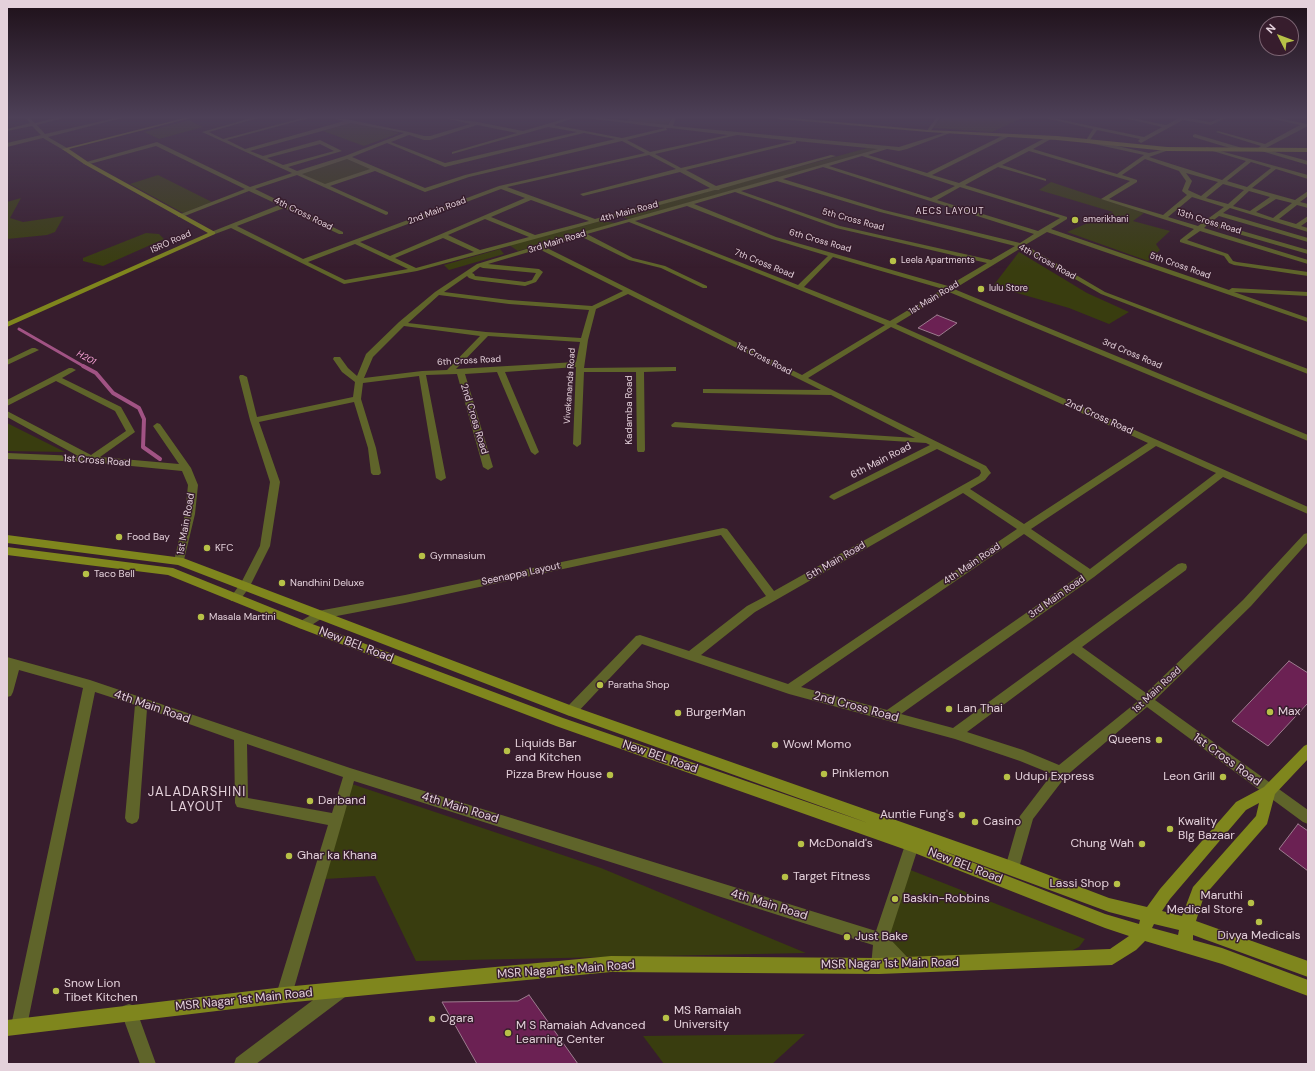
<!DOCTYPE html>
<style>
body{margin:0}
#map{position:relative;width:1315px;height:1071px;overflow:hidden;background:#371d2d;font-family:"DM Sans",sans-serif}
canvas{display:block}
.frame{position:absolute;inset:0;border:8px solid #e4d1db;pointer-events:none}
.north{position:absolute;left:1259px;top:16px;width:40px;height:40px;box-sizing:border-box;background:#371d2d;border:1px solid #7c6573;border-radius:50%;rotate:312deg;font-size:11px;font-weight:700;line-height:16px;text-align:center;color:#e4d1db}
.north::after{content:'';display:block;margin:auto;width:14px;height:18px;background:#b7c147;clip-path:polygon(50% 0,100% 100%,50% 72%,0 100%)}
</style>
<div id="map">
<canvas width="1315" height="1071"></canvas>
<div class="frame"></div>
<div class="north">N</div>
</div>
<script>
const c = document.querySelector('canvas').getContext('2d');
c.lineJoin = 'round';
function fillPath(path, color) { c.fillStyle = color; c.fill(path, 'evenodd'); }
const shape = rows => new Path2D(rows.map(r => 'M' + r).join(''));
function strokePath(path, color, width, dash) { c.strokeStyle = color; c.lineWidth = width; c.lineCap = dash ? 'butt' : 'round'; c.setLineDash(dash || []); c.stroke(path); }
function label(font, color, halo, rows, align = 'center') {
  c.font = font + ' "DM Sans",sans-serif'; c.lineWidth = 3; c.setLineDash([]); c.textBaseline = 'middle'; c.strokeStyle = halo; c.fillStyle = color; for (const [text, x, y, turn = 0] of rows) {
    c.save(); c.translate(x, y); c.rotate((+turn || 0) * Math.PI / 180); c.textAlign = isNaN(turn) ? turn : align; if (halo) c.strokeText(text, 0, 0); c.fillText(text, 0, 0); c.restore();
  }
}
const green = shape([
 [630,118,671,118,667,126,626,121],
 [941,118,1022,118,992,132,933,128],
 [189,120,203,127,159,139,144,132],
 [354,122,400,133,364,146,323,131],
 [871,147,886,148,629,219,618,216],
 [347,158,372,169,325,185,300,173],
 [158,175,212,202,183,213,130,184],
 [1051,182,1144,213,1133,221,1170,231,1156,244,1160,250,1148,261,1067,232,1113,212,1039,190],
 [21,198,10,218,23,222,64,216,55,232,47,235,7,239,7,202],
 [601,221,616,223,518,251,509,245],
 [146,233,159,234,164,239,103,266,83,261,83,258],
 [500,249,504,254,449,270,444,265],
 [1019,252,1087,293,1129,312,1109,324,1069,308,993,286],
 [7,423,65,452,7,451],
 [352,784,601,868,806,953,416,961,375,876,325,879],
 [908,869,1085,939,1079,947,1071,951,909,957,896,951,889,939,892,922],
 [805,1034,772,1064,664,1064,643,1036]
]);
const streamFar1 = shape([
 [19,329,85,367]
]);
const stream = shape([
 [83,366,96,373,113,393,139,408,144,419,143,447,160,459]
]);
const building = shape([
 [937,315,957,323,939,336,918,328,937,315],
 [1289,661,1308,673,1308,703,1268,746,1232,721,1289,661],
 [1298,824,1308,831,1308,871,1279,849,1298,824],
 [529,995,578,1064,477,1064,442,1002,518,1001,529,995]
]);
const street = shape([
 [26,118,30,118,35,123,56,118,64,118,37,125,45,134,115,118,122,118,48,137,67,148,67,150,65,151,43,138,7,147,7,143,41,135,32,126,7,131,7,129,30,123,26,118],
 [251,118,258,118,209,132,223,139,302,118,309,118,227,140,245,149,344,121,333,118,351,120,409,132,424,136,430,136,470,124,445,118,478,122,523,131,567,118,573,118,554,125,622,138,665,128,587,118,601,118,668,125,672,118,676,118,673,126,899,147,950,131,950,133,907,149,899,151,887,149,868,155,927,173,1006,134,1010,134,1010,136,932,175,959,183,1049,136,1052,138,1051,139,1033,149,1117,174,1144,155,1085,142,1093,129,1045,118,1053,118,1144,137,1162,127,1124,118,1132,118,1166,125,1179,118,1188,118,1210,122,1221,118,1226,118,1211,125,1183,120,1141,143,1138,141,1140,139,1097,130,1090,140,1149,153,1169,148,1169,150,1149,157,1222,180,1246,161,1206,149,1206,147,1308,175,1308,179,1276,169,1252,188,1295,200,1308,191,1308,196,1300,202,1308,204,1308,208,1297,205,1279,219,1296,224,1308,216,1308,221,1301,226,1308,228,1308,232,1230,208,1223,213,1308,238,1308,242,1219,216,1211,222,1308,250,1308,254,1207,225,1204,228,1308,260,1308,264,1200,231,1187,240,1228,254,1233,261,1237,262,1308,272,1308,276,1234,265,1229,263,1224,256,1180,242,1180,240,1194,229,1101,199,1130,181,1029,151,1002,165,1046,179,1046,181,998,167,965,185,1067,217,1067,219,1051,229,1229,290,1232,288,1308,292,1308,296,1234,292,1308,318,1308,322,1047,232,1025,245,1105,292,1308,369,1308,374,1101,294,1021,248,954,289,1308,435,1308,441,949,292,896,324,1308,507,1308,514,1223,477,1094,577,901,714,953,728,1178,564,1182,563,1186,564,1187,567,1186,570,1082,647,1146,693,1243,600,1304,534,1308,533,1308,542,1251,606,1155,700,1308,810,1308,824,1303,822,1147,707,1066,776,1033,819,1019,868,1017,873,1012,875,1007,873,1005,868,1020,816,1052,774,1020,761,955,739,789,694,642,644,575,715,571,716,567,715,565,711,567,707,636,636,640,635,689,651,747,606,766,596,721,535,405,603,321,619,307,628,303,629,299,628,297,625,299,622,318,611,405,595,723,528,727,529,774,591,979,476,981,473,980,470,937,449,834,500,829,497,831,495,930,445,926,443,672,427,671,425,675,422,915,438,831,395,703,393,703,389,706,389,821,390,628,294,596,309,588,340,584,368,676,367,676,371,673,371,644,372,645,450,644,452,638,452,637,450,636,372,584,372,581,444,577,447,573,444,576,367,505,372,539,452,535,455,531,452,497,372,465,374,493,467,488,470,483,467,457,374,426,375,446,478,441,481,436,478,419,376,363,383,361,399,376,448,381,473,379,475,373,475,371,473,368,448,354,402,259,422,280,482,270,546,249,588,239,601,231,601,230,598,241,583,260,546,270,482,250,420,239,377,240,375,243,375,247,377,257,417,353,397,355,382,342,372,333,359,334,357,340,357,348,368,357,376,366,354,399,322,435,292,477,264,579,233,878,149,796,141,796,143,686,170,716,186,831,155,836,156,720,189,719,190,715,190,417,271,344,284,231,228,215,234,211,234,211,232,279,205,249,191,182,217,178,217,178,215,245,189,156,146,86,165,83,163,157,142,250,187,292,173,202,132,251,118],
 [351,123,404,133,345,156,297,171,288,167,342,151,320,140,263,156,250,151,351,123],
 [477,125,517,133,452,152,452,154,548,127,577,132,445,163,391,142,409,135,424,140,430,140,477,125],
 [666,128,670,128,728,135,650,152,627,140,667,130,666,128],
 [584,133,615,139,465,175,425,188,352,157,387,143,445,167,584,133],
 [737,135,793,141,681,168,655,154,737,135],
 [622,141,645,153,499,186,303,259,237,226,284,208,339,234,343,234,343,232,255,189,297,175,386,215,388,214,388,212,330,186,375,171,425,192,469,177,622,141],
 [320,144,334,151,283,165,267,158,320,144],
 [649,155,676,169,580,194,583,196,680,172,710,188,595,219,507,187,649,155],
 [862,156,925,176,955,186,931,198,829,166,862,156],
 [347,159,370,169,325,184,302,174,347,159],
 [1145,159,1179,171,1186,181,1182,191,1187,195,1163,215,1109,199,1137,182,1137,180,1122,175,1145,159],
 [1251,162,1271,168,1247,187,1227,181,1251,162],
 [823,167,930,201,1034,234,1020,243,884,210,783,179,823,167],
 [1186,173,1218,182,1201,196,1188,190,1192,181,1186,173],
 [777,181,880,212,1015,246,991,260,840,226,741,191,777,181],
 [1223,184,1244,190,1228,204,1206,198,1223,184],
 [960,187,1060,218,1038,231,937,200,960,187],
 [501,189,525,198,390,256,360,242,501,189],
 [1249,191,1270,197,1250,211,1233,206,1249,191],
 [735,192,836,228,987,263,948,286,776,237,694,204,735,192],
 [1192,197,1224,207,1198,226,1168,217,1192,197],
 [1276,199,1292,203,1273,218,1256,212,1276,199],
 [531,200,589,221,535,235,491,217,531,200],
 [687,206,772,239,828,256,798,285,635,221,687,206],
 [485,219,529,237,480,250,448,235,485,219],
 [629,222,797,289,885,325,802,375,545,247,580,236,629,260,661,268,703,288,707,288,707,286,665,266,633,258,587,234,629,222],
 [443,238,474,252,416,268,395,258,443,238],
 [355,244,408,269,345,280,308,262,355,244],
 [539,249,623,291,592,306,509,300,444,292,467,276,469,278,475,280,525,286,536,282,543,272,539,269,488,264,539,249],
 [833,257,943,289,890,321,804,287,833,257],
 [480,267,483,268,536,273,532,280,525,282,475,276,474,274,472,273,480,267],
 [439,295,509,304,589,310,581,338,486,332,408,323,439,295],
 [404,326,480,336,447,370,422,371,364,378,373,357,404,326],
 [891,327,1148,443,1024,524,970,489,985,480,989,475,991,473,986,466,808,378,891,327],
 [488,336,580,342,576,362,456,369,488,336],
 [1156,446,1216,473,1090,569,1031,529,1156,446],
 [963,493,1017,529,788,684,701,655,755,612,963,493],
 [1024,534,1082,574,887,710,801,687,1024,534],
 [1073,653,1138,701,1059,765,1023,750,967,732,1073,653],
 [936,118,940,118,930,132,926,132,936,118],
 [1268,118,1277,118,1308,124,1308,126,1264,149,1308,161,1308,165,1258,150,1258,148,1261,146,1216,132,1218,131,1265,144,1300,125,1268,118],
 [1195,134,1242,148,1243,149,1240,151,1193,137,1193,135,1195,134],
 [32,348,35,348,39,350,7,365,7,360,32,348],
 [69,368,72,368,76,370,62,378,121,407,135,432,100,457,179,464,153,426,157,423,160,424,191,468,198,485,195,514,183,564,175,564,174,561,185,514,188,485,182,471,91,462,7,459,7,453,78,456,7,417,7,411,91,455,126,431,115,411,56,381,7,406,7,400,69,368],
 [7,657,90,680,350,768,876,931,905,845,907,840,912,838,917,840,919,845,889,938,910,960,913,965,910,970,905,973,900,970,887,958,884,971,879,974,874,971,871,966,873,945,354,781,292,995,290,1001,284,1003,278,1001,276,995,328,825,237,807,235,803,234,740,147,709,139,818,137,822,132,824,127,822,125,818,135,705,95,692,27,1026,25,1032,19,1034,13,1032,11,1026,83,688,19,670,13,692,11,696,7,697,8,667,7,667,7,657],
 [247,744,343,777,332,813,248,798,247,744],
 [339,983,345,985,347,991,345,997,256,1064,234,1064,236,1058,333,985,339,983],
 [129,1004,135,1006,156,1064,140,1064,121,1012,123,1006,129,1004]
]);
const secondary = shape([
 [184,118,191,118,69,149,88,162,215,232,215,234,7,327,7,322,208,233,84,164,62,149,184,118],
 [777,118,793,118,928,130,1057,136,1167,147,1308,148,1308,152,1167,151,1057,140,928,132,779,119,777,118],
 [7,535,183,558,575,707,1012,861,1109,898,1147,907,1160,889,1236,802,1264,787,1304,746,1308,744,1308,759,1275,794,1267,824,1204,896,1196,921,1308,961,1308,977,1193,935,1193,940,1222,948,1308,980,1308,996,1222,964,1145,941,1136,950,1112,965,879,974,611,972,284,1003,7,1036,7,1020,284,987,611,956,879,958,1110,949,1129,936,1105,928,912,852,556,726,299,628,168,575,7,555,7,547,173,568,307,622,563,718,868,823,567,715,178,565,7,543,7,535],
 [1259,803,1256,816,1193,887,1182,916,1162,911,1170,899,1246,810,1259,803],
 [933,847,1109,912,1140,920,1139,924,1105,914,933,847],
 [1154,924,1179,930,1178,935,1152,928,1154,924]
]);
const markers = [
 [1075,220,4,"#b7c147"],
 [893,261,4,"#b7c147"],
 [981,289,4,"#b7c147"],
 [119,537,4,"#b7c147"],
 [207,548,4,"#b7c147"],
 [422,556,4,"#b7c147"],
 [86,574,4,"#b7c147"],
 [282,583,4,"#b7c147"],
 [201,617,4,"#b7c147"],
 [600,685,4,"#b7c147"],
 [949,709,4,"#b7c147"],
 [1270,712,4,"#b7c147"],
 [678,713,4,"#b7c147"],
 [1159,740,4,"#b7c147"],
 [775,745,4,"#b7c147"],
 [507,751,4,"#b7c147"],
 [824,774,4,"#b7c147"],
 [610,775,4,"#b7c147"],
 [1007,777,4,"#b7c147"],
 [1223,777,4,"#b7c147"],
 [310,801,4,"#b7c147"],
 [962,815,4,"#b7c147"],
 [975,822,4,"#b7c147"],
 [1170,829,4,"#b7c147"],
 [801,844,4,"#b7c147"],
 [1142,844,4,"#b7c147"],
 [289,856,4,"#b7c147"],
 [785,877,4,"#b7c147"],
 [1117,884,4,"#b7c147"],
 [895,899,4,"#b7c147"],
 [1251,903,4,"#b7c147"],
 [1259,922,4,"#b7c147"],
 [847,937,4,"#b7c147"],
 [56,991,4,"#b7c147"],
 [666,1018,4,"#b7c147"],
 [432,1019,4,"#b7c147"],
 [508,1033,4,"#b7c147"]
];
const farStreetnames = [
 ["2nd Main Road",437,211,-21],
 ["4th Main Road",629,212,-15],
 ["4th Cross Road",303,214,26],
 ["5th Cross Road",853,220,15],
 ["13th Cross Road",1209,222,17],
 ["6th Cross Road",820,241,16],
 ["ISRO Road",171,242,-24],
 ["3rd Main Road",557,242,-17],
 ["4th Cross Road",1047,262,29],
 ["7th Cross Road",764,264,22],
 ["5th Cross Road",1180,266,19],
 ["1st Main Road",934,298,-31],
 ["3rd Cross Road",1132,354,23],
 ["1st Cross Road",764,359,27],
 ["6th Cross Road",469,361,-3],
 ["Vivekananda Road",570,386,-86]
];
const farNeighbourhoodnames = [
 ["AECS LAYOUT",950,212]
];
const farPoinames = [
 ["amerikhani",1083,220],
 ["Leela Apartments",901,261],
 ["lulu Store",989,289]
];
const farWaternames = [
 ["H201",86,358,29]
];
const streetNames = [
 ["Kadamba Road",629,410,-90],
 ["2nd Cross Road",1099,417,24],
 ["2nd Cross Road",474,419,73],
 ["1st Cross Road",97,461,4],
 ["6th Main Road",881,461,-27],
 ["1st Main Road",186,524,-80],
 ["5th Main Road",836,561,-30],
 ["4th Main Road",972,564,-34],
 ["Seenappa Layout",521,574,-12],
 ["3rd Main Road",1057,597,-35],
 ["1st Main Road",1157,690,-43]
];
const poiNames = [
 ["Food Bay",127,537],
 ["KFC",215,548],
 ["Gymnasium",430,556],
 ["Taco Bell",94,574],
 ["Nandhini Deluxe",290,583],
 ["Masala Martini",209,617],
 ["Paratha Shop",608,685]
];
const nearStreetnames = [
 ["New BEL Road",356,645,21],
 ["4th Main Road",152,707,19],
 ["2nd Cross Road",856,707,15],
 ["New BEL Road",660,757,19],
 ["1st Cross Road",1227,760,36],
 ["4th Main Road",460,808,17],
 ["New BEL Road",965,866,21],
 ["4th Main Road",769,905,17],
 ["MSR Nagar 1st Main Road",890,964,-1],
 ["MSR Nagar 1st Main Road",566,970,-4],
 ["MSR Nagar 1st Main Road",244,1000,-6]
];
const nearPoinames = [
 ["Lan Thai",957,709],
 ["Max",1278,712],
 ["BurgerMan",686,713],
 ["Queens",1151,740,"right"],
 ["Liquids Bar",515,744],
 ["and Kitchen",515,758],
 ["Wow! Momo",783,745],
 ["Pinklemon",832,774],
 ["Pizza Brew House",602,775,"right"],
 ["Udupi Express",1015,777],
 ["Leon Grill",1215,777,"right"],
 ["Darband",318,801],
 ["Auntie Fung's",954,815,"right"],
 ["Casino",983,822],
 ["Kwality",1178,822],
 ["BIg Bazaar",1178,836],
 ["McDonald's",809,844],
 ["Chung Wah",1134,844,"right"],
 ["Ghar ka Khana",297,856],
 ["Target Fitness",793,877],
 ["Lassi Shop",1109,884,"right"],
 ["Maruthi",1243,896,"right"],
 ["Medical Store",1243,910,"right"],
 ["Baskin-Robbins",903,899],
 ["Divya Medicals",1259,936,"center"],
 ["Just Bake",855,937],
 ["Snow Lion",64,984],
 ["Tibet Kitchen",64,998],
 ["MS Ramaiah",674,1011],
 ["University",674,1025],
 ["Ogara",440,1019],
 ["M S Ramaiah Advanced",516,1026],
 ["Learning Center",516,1040]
];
const nearNeighbourhoodnames = [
 ["JALADARSHINI",197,793],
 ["LAYOUT",197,808]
];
fillPath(green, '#393d0f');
strokePath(streamFar1, '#a15384', 3);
strokePath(stream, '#a15384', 4);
fillPath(building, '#6b2153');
strokePath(building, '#9d7c8f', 1);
fillPath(street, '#5f642a');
fillPath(secondary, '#7f861d');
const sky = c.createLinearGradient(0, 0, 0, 268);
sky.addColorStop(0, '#1e1019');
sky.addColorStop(0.44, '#4d4057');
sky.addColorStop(1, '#4d405700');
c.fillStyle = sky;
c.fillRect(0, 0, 1315, 268);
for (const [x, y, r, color] of markers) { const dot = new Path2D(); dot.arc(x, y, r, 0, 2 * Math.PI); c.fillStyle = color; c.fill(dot); strokePath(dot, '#371d2d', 1.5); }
label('9px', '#e4d1db', '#371d2d', farStreetnames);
c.letterSpacing = '1px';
label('9px', '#e4d1db', '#371d2d', farNeighbourhoodnames);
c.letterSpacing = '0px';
label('9px', '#e4d1db', '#371d2d', farPoinames, 'left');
label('italic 9px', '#fba5d9', '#371d2d', farWaternames);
label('10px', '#e4d1db', '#371d2d', streetNames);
label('10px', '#e4d1db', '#371d2d', poiNames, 'left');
label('12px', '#e4d1db', '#371d2d', nearStreetnames);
label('12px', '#e4d1db', '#371d2d', nearPoinames, 'left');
c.letterSpacing = '1px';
label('13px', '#e4d1db', '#371d2d', nearNeighbourhoodnames);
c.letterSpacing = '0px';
</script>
